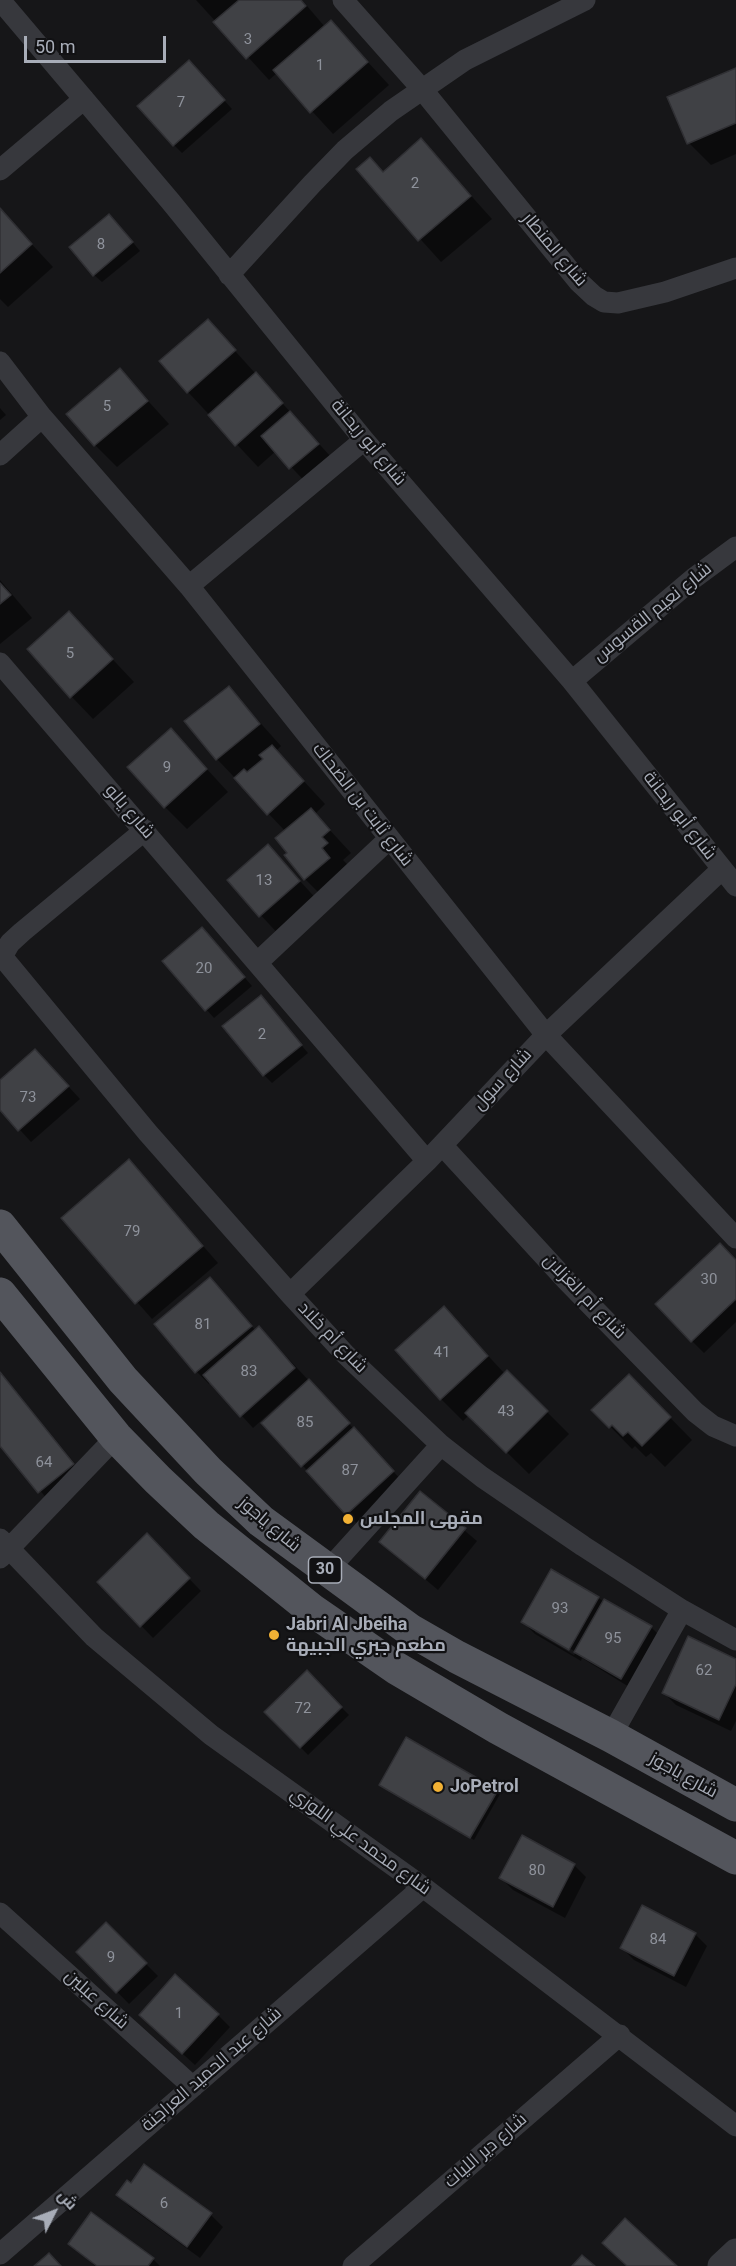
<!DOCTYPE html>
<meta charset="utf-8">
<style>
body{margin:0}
#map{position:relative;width:736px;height:2266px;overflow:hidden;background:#161618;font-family:Roboto,Cairo,sans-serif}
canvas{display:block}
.north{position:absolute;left:24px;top:2182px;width:60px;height:60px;-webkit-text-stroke:4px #111113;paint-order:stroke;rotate:48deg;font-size:16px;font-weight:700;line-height:24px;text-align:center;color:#a8adb8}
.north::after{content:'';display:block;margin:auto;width:21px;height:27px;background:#a8adb8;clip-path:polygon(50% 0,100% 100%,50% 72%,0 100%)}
.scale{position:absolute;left:24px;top:36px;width:142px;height:27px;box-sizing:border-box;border:3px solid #a8adb8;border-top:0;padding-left:8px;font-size:18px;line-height:21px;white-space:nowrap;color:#a8adb8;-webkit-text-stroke:4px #111113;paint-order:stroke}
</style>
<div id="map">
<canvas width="736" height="2266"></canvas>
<div class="north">ش</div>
<div class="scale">50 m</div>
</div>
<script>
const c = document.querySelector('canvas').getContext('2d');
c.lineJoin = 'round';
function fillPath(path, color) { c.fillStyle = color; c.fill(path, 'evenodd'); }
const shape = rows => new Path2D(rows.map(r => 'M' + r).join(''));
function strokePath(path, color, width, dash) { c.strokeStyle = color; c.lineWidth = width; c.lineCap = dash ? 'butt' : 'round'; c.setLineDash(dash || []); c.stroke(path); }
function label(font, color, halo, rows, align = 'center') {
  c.font = font + ' Roboto,Cairo,sans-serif'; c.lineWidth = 4.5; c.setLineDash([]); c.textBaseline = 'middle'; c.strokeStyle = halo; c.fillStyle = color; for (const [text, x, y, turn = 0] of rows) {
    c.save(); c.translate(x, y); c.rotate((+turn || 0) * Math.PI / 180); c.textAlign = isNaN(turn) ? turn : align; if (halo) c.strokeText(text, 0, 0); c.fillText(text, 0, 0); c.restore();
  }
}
const shadow = shape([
 [196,0,302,0,325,27,331,22,389,85,333,134,277,73,269,80],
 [197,70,232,109,182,153,174,145],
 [736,70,736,154,711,165,689,143],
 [421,140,492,219,441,262,358,170,384,173],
 [0,210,53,267,8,307,0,299],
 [117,223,140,251,102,282,94,275],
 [208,321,340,467,313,490,276,451,258,467,188,392],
 [120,370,169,424,117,467,95,445],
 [0,408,6,415,0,420],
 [0,580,32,618,0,644],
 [69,613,134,682,93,719,71,696],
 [229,688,281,746,276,751,325,804,315,814,351,853,343,860,349,866,327,901,305,879,289,853,285,831,217,759],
 [171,730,228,792,187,829,165,807],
 [268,846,321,904,282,938,229,881],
 [210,937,252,986,214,1018,164,962],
 [261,997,308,1053,272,1083,264,1075],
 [47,1063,80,1099,31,1142,0,1108,0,1082],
 [129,1161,218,1263,152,1319,63,1218],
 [736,1261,736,1322,704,1353,692,1341],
 [210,1279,256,1331,271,1340,405,1484,359,1526,263,1423,296,1394,294,1391,253,1428,211,1382,209,1384,197,1372,156,1324],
 [444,1308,505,1374,507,1372,569,1434,529,1474,469,1415,463,1421,441,1399],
 [0,1371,89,1481,55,1508,0,1444],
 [651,1398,692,1440,665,1467,651,1453,646,1457,635,1446,632,1449,594,1410],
 [420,1493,477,1541,438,1590,381,1542],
 [147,1535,201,1591,153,1638,99,1582],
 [598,1598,651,1627,663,1639,634,1690,582,1658,581,1661,535,1634,523,1622],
 [535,1629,576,1652,574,1655,535,1632],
 [736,1660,736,1721,731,1731,676,1705,664,1693],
 [307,1673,349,1715,308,1755,266,1712],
 [380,1785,497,1791,500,1794,474,1840],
 [574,1865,586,1877,565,1918,513,1890,501,1878],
 [106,1924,158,1976,129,2004,78,1952],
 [695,1934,707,1946,686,1987,634,1960,622,1948],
 [218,2015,230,2027,195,2065,153,2027],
 [145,2166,211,2215,223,2227,200,2258,130,2207,118,2195,131,2185],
 [70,2244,153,2259,160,2266,95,2266]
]);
const building = shape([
 [239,0,301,0,306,6,246,59,213,22,239,0],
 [331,20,368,62,310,113,273,70,331,20],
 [189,60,225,100,173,146,137,106,189,60],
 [736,68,736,123,687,144,667,97,736,68],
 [421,138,471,196,418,241,356,169,370,157,383,172,421,138],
 [0,208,32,244,0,273,0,208],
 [109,214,133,242,93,276,69,247,109,214],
 [208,319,236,350,187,393,159,361,208,319],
 [120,368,148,401,94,446,66,414,120,368],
 [256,372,283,403,235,446,208,415,256,372],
 [290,411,319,444,289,469,261,436,290,411],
 [0,583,11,595,0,604,0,583],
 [69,611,113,659,70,698,27,649,69,611],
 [229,686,260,724,216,760,184,721,229,686],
 [171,728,207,769,164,808,127,767,171,728],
 [272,745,304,781,267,815,234,778,244,769,247,772,263,759,259,755,272,745],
 [311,808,330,830,322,837,328,843,322,848,330,858,304,880,284,855,287,853,275,838,311,808],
 [268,844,300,881,259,917,227,880,268,844],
 [202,927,245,977,205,1011,162,961,202,927],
 [261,995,302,1045,263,1076,222,1026,261,995],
 [35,1049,69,1086,18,1131,0,1110,0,1080,35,1049],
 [129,1159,203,1246,135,1304,61,1218,129,1159],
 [720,1243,736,1260,736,1299,691,1342,655,1304,720,1243],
 [210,1277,252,1326,195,1373,154,1324,210,1277],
 [444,1306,488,1356,440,1400,395,1350,444,1306],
 [259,1326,295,1368,240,1417,203,1375,259,1326],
 [507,1370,548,1411,506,1453,465,1413,507,1370],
 [0,1372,74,1464,38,1493,0,1446,0,1372],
 [629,1374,671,1417,642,1446,628,1432,623,1436,612,1425,609,1428,591,1410,629,1374],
 [309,1379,350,1423,301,1467,261,1423,309,1379],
 [354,1427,394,1471,346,1515,306,1471,354,1427],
 [420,1491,466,1528,425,1579,379,1542,420,1491],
 [147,1533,190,1578,140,1627,97,1582,147,1533],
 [551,1569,599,1597,569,1650,521,1622,551,1569],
 [604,1599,652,1626,621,1679,574,1652,604,1599],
 [688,1636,736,1659,736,1684,719,1720,662,1693,688,1636],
 [307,1670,342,1707,300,1748,264,1712,307,1670],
 [406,1737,498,1790,470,1838,379,1785,406,1737],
 [522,1835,575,1864,553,1907,499,1878,522,1835],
 [642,1905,696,1933,674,1976,620,1948,642,1905],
 [106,1922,147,1963,116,1993,76,1952,106,1922],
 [175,1974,219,2014,182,2054,139,2015,175,1974],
 [144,2164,212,2213,187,2247,116,2195,127,2180,131,2183,144,2164],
 [91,2212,154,2258,148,2266,97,2266,68,2244,91,2212],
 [625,2218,677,2266,627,2266,602,2243,625,2218],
 [49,2253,61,2266,34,2266,49,2253],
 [582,2255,595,2266,572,2266,582,2255]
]);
const minor = shape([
 [0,0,171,202,364,440,572,681,736,886],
 [343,0,421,88,579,282,594,296,604,302,618,303,665,292,736,268],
 [0,170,84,99],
 [229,275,312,184,345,150,391,111,465,60,585,0],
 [0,362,42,417,189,586,546,1035,736,1238],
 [0,455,42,417],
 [189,586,364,440],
 [0,663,427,1161],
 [572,681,694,578,736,547],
 [0,954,148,1133,290,1294,345,1354,441,1445,482,1477,583,1546,682,1610,736,1640],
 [0,960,10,943,22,932,145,830],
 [258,962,389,839],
 [442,1145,566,1280,695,1412,713,1426,736,1436],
 [290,1294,427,1161,546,1035,721,870],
 [0,1539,94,1637,211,1735,423,1887,736,2126],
 [0,1558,116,1437],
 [327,1571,441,1445],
 [611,1736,682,1610],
 [0,1913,193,2087],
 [0,2254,423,1887],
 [353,2266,620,2035]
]);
const tertiary = shape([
 [721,2266,736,2252]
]);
const primary = shape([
 [0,1226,123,1380,208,1471,261,1521,410,1630,457,1657,611,1736,736,1805],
 [0,1294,116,1437,158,1480,206,1525,312,1610,396,1668,498,1728,736,1858]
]);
const markers = [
 [348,1519,6,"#f2b134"],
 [274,1635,6,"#f2b134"],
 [438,1787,6,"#f2b134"]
];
const numberNames = [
 ["3",248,40],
 ["1",320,66],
 ["7",181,103],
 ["2",415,184],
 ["8",101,245],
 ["5",107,407],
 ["5",70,654],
 ["9",167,768],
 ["13",264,881],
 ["20",204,969],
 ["2",262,1035],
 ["73",28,1098],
 ["79",132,1232],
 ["30",709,1280],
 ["81",203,1325],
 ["41",442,1353],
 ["83",249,1372],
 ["43",506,1412],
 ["85",305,1423],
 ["64",44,1463],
 ["87",350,1471],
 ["93",560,1609],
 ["95",613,1639],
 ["62",704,1671],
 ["72",303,1709],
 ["80",537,1871],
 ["84",658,1940],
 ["9",111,1958],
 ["1",179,2014],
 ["6",164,2204]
];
const shields = [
 [325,1570,33]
];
const shieldNames = [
 ["30",325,1570]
];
const streetNames = [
 ["شارع المنطار",554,250,50],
 ["شارع أبو ريحانة",368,443,50],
 ["شارع نعيم القسوس",653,613,-39],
 ["شارع ثابت بن الضحاك",362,805,52],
 ["شارع يالو",129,812,49],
 ["شارع أبو ريحانة",679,816,52],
 ["شارع سول",503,1080,-47],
 ["شارع أم الغزلان",584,1297,46],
 ["شارع أم خلاد",332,1338,46],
 ["شارع ياجوز",269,1525,40],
 ["شارع ياجوز",683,1776,29],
 ["شارع محمد علي اللوزي",360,1842,36],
 ["شارع عبلين",96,2000,42],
 ["شارع عبد الحميد العراجنة",212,2070,-41],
 ["شارع دير الليات",486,2151,-41]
];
const poiNames = [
 ["مقهى المجلس",360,1519],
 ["Jabri Al Jbeiha",286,1625],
 ["مطعم جبري الجبيهة",286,1646],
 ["JoPetrol",450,1787]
];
fillPath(shadow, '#0007');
fillPath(building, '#404145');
strokePath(building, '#303034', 1.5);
strokePath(minor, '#37383d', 21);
strokePath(tertiary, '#37383d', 27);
strokePath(primary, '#53555c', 33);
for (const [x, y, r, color] of markers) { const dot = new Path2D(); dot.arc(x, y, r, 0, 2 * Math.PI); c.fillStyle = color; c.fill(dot); strokePath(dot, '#111113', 2); }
label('15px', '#8e929b', null, numberNames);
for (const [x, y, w] of shields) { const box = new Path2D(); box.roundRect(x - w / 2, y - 13, w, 26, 4.5); c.fillStyle = '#111113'; c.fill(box); strokePath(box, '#a8adb8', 1.5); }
label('bold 16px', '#a8adb8', null, shieldNames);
label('18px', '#a8adb8', '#111113', streetNames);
label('bold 18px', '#a8adb8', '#111113', poiNames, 'left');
</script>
